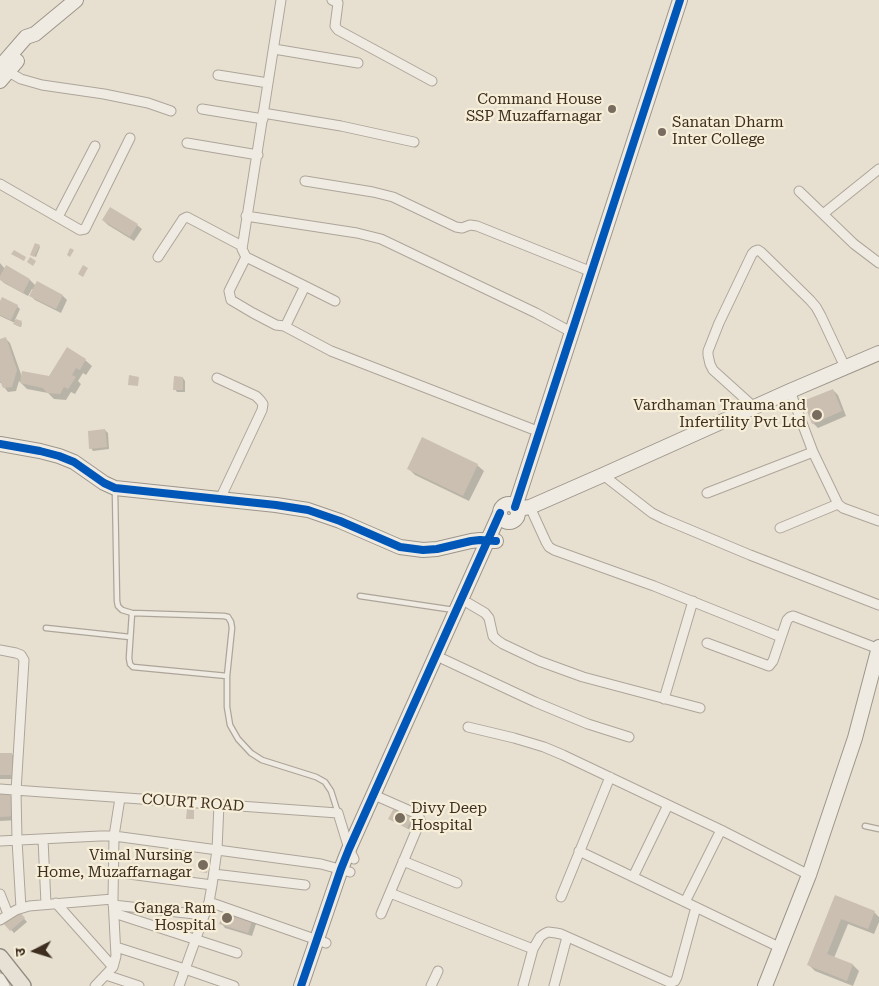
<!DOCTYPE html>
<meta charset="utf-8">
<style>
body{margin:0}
#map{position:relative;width:879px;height:986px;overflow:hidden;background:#e7e0d1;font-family:"Roboto Serif","Noto Sans Devanagari",serif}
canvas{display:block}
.north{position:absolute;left:10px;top:926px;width:50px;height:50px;-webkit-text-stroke:4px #f7eed8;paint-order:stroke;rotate:265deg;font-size:14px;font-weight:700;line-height:20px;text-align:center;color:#3d2e20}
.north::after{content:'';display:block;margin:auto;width:18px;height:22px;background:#3d2e20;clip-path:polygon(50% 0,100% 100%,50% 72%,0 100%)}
</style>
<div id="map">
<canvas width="879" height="986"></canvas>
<div class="north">उ</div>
</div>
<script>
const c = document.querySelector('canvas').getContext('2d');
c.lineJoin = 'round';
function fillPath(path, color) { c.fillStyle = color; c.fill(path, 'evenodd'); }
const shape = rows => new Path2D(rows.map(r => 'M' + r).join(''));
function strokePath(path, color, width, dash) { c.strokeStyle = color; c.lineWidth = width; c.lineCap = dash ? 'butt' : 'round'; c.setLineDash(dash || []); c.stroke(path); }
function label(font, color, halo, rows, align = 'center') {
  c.font = font + ' "Roboto Serif",serif'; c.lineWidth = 4.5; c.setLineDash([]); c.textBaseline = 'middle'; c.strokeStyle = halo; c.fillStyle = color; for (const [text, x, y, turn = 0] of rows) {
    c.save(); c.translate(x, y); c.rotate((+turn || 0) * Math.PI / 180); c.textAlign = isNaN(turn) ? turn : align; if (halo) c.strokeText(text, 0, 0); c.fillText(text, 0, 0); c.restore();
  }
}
const shadow = shape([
 [103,220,137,225,142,229,134,241,108,225],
 [39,246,40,247,36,257,32,255],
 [0,263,5,269,6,267,30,280,36,286,63,296,67,300,61,313,35,300,31,296,34,290,32,289,28,296,4,283,0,279],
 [2,299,17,306,20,309,15,320,22,323,21,327,16,325,15,323,0,316,0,304],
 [6,339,10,343,22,377,50,377,85,360,92,366,86,375,83,373,78,381,81,384,75,394,71,392,66,400,54,399,48,393,27,389,19,381,16,391,8,392,4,387,2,383,0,383,0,341],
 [183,378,185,381,185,392,177,392,175,389],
 [833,390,838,395,846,416,818,428,813,423],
 [105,430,108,433,109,449,93,451,91,448],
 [477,465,484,471,469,501,415,475,409,469],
 [12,754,17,759,17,779,0,779,0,755],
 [0,792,18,820,0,821],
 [412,818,415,821,410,830,393,821,390,819],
 [835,897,874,912,879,917,879,922,874,934,848,924,834,958,853,965,859,971,853,986,815,971,809,965],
 [21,915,27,922,14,933,5,923],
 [252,919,256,924,252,936,225,928,221,923]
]);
const building = shape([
 [110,207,138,224,130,237,102,220],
 [35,243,40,245,34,257,30,255],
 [70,248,74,250,70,257,67,255],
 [14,250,26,257,24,261,11,254],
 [30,257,36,261,33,266,27,262],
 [6,265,30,279,23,293,0,280,0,276],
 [83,265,88,268,83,277,78,274],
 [37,281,63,295,56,309,29,296],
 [2,297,18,305,11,320,0,315,0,301],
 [16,319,22,321,20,327,13,324],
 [6,337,17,370,12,387,3,388,0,381,0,339],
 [67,347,86,359,80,370,76,368,72,375,76,377,68,389,64,387,60,394,47,393,43,388,20,383,22,371,49,376],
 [129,375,139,377,138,386,128,385],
 [174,376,183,377,183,390,173,390],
 [833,389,842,411,812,424,803,401],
 [105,429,107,447,89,449,88,431],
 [422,437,478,464,463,496,407,469],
 [0,753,12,753,13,775,0,775],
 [0,791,7,791,12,796,15,816,0,817],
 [394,808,413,817,407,828,388,819],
 [187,809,194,809,194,819,186,819],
 [201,860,209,861,207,873,200,872],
 [835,895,875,911,868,929,841,919,827,954,853,964,847,981,807,965],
 [224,909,253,918,248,933,219,924],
 [18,910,25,918,10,931,3,923]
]);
const lane = shape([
 [115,491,117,601,118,606,122,610,132,613,224,616,228,617,231,622,232,628,227,676,227,707,230,725,238,739,251,753,262,760,316,777,325,782,331,791,338,813],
 [360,596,454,610],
 [132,613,129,658,130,664,133,667,227,676],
 [46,628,130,637],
 [865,826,879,829]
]);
const street = shape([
 [281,0,242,249,246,257,305,286,335,301],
 [332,0,338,3,335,26,338,30,432,81],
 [274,49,358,63],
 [5,70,21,79,42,85,104,94,148,103,171,111],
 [218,75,268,83],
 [202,109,263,119],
 [263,113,341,126,414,142],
 [187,143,258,155],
 [305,181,373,192,393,197,456,227,462,228,470,225,477,226,592,272],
 [0,184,80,230,85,229,130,138],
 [799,191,854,244,879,263],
 [823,214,879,169],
 [246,216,357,233,381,239,536,313,573,333],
 [58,217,95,146],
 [158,257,183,219,187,217,242,246],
 [246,257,229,291,231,300,253,313,276,325,284,326,286,325,305,286],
 [284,326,331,351,532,429],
 [217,378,256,396,260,400,263,404,262,410,220,499],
 [790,391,813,452,838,504,843,508,879,521],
 [754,407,713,370,710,364,708,355,708,351,719,323,752,254,755,251,758,250,761,252,810,300,816,307,821,316,845,367],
 [603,475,652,513,664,519,750,555,879,605],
 [707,493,813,452],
 [530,507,546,542,549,547,554,550,654,586,781,637],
 [780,528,838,504],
 [468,603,485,613,489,618,493,636,497,640,503,644,539,661,583,677,700,708],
 [707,643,769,666,773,661,787,620,790,617,793,616,879,649],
 [0,650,16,653,21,655,24,660,16,791,17,840,21,908],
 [443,659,535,702,588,724,629,737],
 [664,699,693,601],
 [468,727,514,738,544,747,563,755,721,830,809,875],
 [0,789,338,813,349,849,354,859],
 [374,795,415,813,419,817,420,820,419,824,381,914],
 [43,839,46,904],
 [0,841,100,836,114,836,321,864,350,872],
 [579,851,781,948],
 [403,861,457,883],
 [114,872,212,885],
 [214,874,305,885],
 [633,877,668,805],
 [390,893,533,949,523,986],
 [0,894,8,914],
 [561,897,610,777],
 [209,902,326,943],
 [685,902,721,830],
 [56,903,113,967],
 [113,905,204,915],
 [114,913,237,953],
 [0,920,16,910,29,906,113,899],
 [116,947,185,969,234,986],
 [533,949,540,937,544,934,548,932,556,933,561,934,669,982,672,982,675,981,677,977,696,907],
 [106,975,139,986],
 [0,978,5,986],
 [95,986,113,967,116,956,113,899,114,836,120,798],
 [179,986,209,902,212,885,217,850,219,804],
 [431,986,438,971],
 [554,986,567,937]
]);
const secondary = shape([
 [0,67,26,37,35,34,76,0],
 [0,81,17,61],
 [0,444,40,451,59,456,74,462,104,483,115,488,276,505,308,510,340,521,400,547,423,550,437,549,471,541,480,540,496,541],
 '500 513a9 9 0 1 1 18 0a9 9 0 1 1-18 0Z',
 [515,507,680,0],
 [517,509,530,507,603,475,790,391,879,353],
 [301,986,341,869,349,849,406,722,500,513],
 [765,986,809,875,855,738,879,647]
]);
const primary = shape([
 [0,957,23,986]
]);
const cycleway = shape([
 [0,444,40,451,59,456,74,462,104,483,115,488,276,505,308,510,340,521,400,547,423,550,437,549,471,541,480,540,496,541],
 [515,507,680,0],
 [301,986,341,869,349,849,406,722,500,513]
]);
const markers = [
 [612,109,5,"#786c5e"],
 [662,132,5,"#786c5e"],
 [817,415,6,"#786c5e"],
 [400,818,6,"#786c5e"],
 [203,865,6,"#786c5e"],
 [227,918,6,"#786c5e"]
];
const poiNames = [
 ["Command House",602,100],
 ["SSP Muzaffarnagar",602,117],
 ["Sanatan Dharm",672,123,"left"],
 ["Inter College",672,140,"left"],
 ["Vardhaman Trauma and",806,406],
 ["Infertility Pvt Ltd",806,423],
 ["Divy Deep",411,809,"left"],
 ["Hospital",411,826,"left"],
 ["Vimal Nursing",192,856],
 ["Home, Muzaffarnagar",192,873],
 ["Ganga Ram",216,909],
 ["Hospital",216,926]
];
const streetNames = [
 ["COURT ROAD",193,803,4]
];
fillPath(shadow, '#0003');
fillPath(building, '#cbbfb2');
strokePath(lane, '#ada599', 7);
strokePath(street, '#ada599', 11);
strokePath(secondary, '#9c958a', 16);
strokePath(primary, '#928b80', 18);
strokePath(lane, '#efebe3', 4.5);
strokePath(street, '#efebe3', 9);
strokePath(secondary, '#efebe3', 14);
strokePath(primary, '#e6e1d4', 15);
strokePath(cycleway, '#0057b8', 8);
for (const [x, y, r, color] of markers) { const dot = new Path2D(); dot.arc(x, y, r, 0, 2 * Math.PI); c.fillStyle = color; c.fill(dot); strokePath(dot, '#f7eed8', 2); }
label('15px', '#3d2e20', '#f7eed8', poiNames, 'right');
label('15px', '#3d2e20', '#f7eed8', streetNames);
</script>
